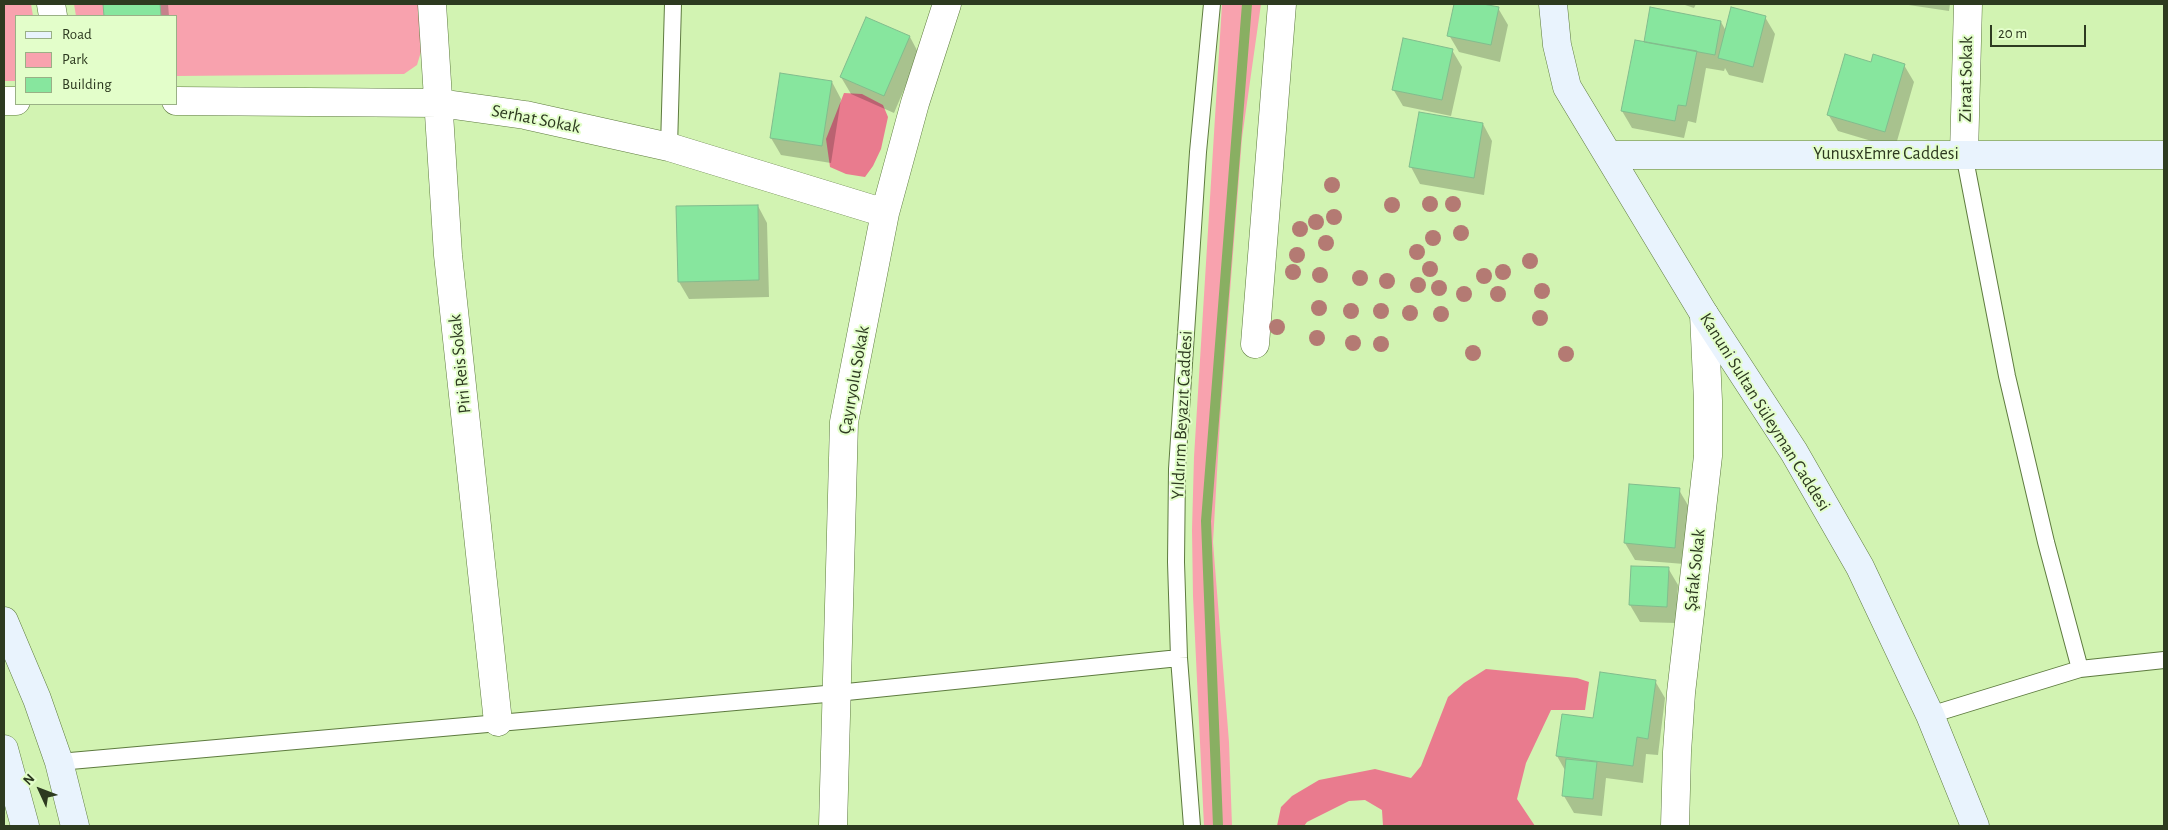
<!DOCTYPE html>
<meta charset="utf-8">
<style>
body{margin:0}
#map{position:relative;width:2168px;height:830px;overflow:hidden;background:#d2f3b2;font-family:"Alegreya Sans",sans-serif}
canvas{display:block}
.frame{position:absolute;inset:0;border:5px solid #2d3a20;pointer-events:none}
.legend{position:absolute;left:15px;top:15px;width:162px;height:90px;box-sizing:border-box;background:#e3feca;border:1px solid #9ab086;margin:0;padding:6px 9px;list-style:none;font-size:15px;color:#2d3a20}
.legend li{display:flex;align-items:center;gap:10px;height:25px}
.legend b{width:25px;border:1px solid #9ab086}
.north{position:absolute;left:15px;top:765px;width:50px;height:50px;-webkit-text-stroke:4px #e3feca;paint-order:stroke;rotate:313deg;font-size:14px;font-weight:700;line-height:20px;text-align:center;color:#2d3a20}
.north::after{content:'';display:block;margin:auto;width:18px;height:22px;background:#2d3a20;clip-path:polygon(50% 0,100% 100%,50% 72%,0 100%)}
.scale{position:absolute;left:1990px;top:25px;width:96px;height:22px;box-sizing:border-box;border:2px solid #2d3a20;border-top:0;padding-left:6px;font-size:15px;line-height:18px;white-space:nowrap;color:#2d3a20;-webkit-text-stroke:4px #e3feca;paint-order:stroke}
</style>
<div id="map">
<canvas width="2168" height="830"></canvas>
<div class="frame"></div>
<ul class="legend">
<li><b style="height:6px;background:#e9f3fd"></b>Road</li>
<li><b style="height:14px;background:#f8a2ae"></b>Park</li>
<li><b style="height:14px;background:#87e69e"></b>Building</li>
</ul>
<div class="north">N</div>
<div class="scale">20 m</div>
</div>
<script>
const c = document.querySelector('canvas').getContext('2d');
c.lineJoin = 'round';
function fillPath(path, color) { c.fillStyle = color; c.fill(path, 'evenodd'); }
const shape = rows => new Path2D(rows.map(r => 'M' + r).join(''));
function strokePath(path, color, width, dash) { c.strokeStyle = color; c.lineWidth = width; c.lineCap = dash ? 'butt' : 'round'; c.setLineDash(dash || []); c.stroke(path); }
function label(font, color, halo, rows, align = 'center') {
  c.font = font + ' "Alegreya Sans",sans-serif'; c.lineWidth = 4; c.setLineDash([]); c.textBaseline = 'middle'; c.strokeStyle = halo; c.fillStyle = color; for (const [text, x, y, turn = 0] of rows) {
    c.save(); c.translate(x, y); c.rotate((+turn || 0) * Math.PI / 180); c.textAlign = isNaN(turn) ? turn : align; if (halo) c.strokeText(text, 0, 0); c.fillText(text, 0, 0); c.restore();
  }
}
const green = shape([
 [4,4,31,4,33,16,16,16,16,81,4,81],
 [74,4,420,4,423,45,417,65,404,74,176,76,176,16,76,16],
 [1222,4,1261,4,1242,138,1220,421,1213,542,1229,742,1232,826,1204,826,1193,596,1192,530,1194,457]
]);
const forest = shape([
 [844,93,862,94,883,105,888,117,881,149,873,166,865,177,846,174,830,167,826,139],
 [1486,669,1577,678,1589,682,1585,710,1551,710,1526,763,1517,799,1535,826,1383,826,1382,810,1365,800,1349,801,1307,822,1304,826,1277,826,1281,807,1292,796,1319,780,1375,769,1411,778,1421,766,1448,697,1464,683]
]);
const shadow = shape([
 [104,4,168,4,169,16,105,16],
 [1456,4,1477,4,1498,8,1508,25,1500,62,1459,52,1449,35],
 [1682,4,1696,4,1694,8],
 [1902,4,1950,4,1949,11],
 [1765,17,1775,34,1763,83,1729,75,1725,68,1724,71,1706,68,1696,123,1688,121,1684,138,1632,128,1622,111,1645,43,1721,22,1726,31],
 [866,19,910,37,919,54,894,113,851,94,841,77],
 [1452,50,1462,67,1451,116,1403,106,1393,89],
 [1872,63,1904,65,1914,82,1895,148,1838,131,1828,114],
 [832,82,841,99,831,163,781,155,771,138],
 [1483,124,1492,141,1484,195,1420,184,1411,167],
 [758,206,767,223,769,297,689,299,679,282],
 [1679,490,1689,507,1684,564,1635,560,1625,543],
 [1668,568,1678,585,1676,623,1640,622,1630,605],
 [1655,681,1665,698,1658,755,1646,754,1643,783,1606,778,1602,816,1574,813,1564,796,1566,772,1557,756,1594,720]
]);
const stream = shape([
 [1218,826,1206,521,1247,4]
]);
const building = shape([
 [103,4,160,4,161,16,104,16,103,4],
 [1454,4,1483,4,1499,7,1491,45,1447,36,1454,4],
 [1650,7,1721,21,1715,55,1644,42,1650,7],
 [1731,7,1766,16,1753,67,1718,58,1731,7],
 [866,17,910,36,884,96,840,77,866,17],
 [1403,38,1453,49,1442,100,1392,90,1403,38],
 [1635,40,1697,51,1686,106,1678,105,1675,121,1621,111,1635,40],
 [1845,54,1871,62,1873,54,1905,64,1885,132,1827,115,1845,54],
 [780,73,832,81,822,146,770,138,780,73],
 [1419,112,1483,123,1474,178,1409,167,1419,112],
 [758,205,759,280,678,282,676,206,758,205],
 [1629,484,1680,488,1675,548,1624,543,1629,484],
 [1631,566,1669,567,1667,607,1629,605,1631,566],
 [1600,672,1656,680,1648,739,1637,737,1633,766,1556,756,1562,714,1593,718,1600,672],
 [1566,759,1597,762,1593,799,1562,796,1566,759]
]);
const lane = shape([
 [669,147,673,4],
 [1964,154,2007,376,2046,542,2080,669],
 [1930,715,2080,669,2164,660],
 [59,762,837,693,1179,658],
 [1192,826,1179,658,1176,562,1177,469,1198,152,1212,4]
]);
const street = shape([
 [51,4,53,16],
 [432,4,448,255,498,722],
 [4,101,16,101],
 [176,101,439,103,525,115,669,147,885,213],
 [1964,154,1968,4],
 [1255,344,1282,4],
 [833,826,844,422,885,213,915,103,947,4],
 [1675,826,1677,752,1681,693,1708,456,1708,401,1704,314]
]);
const secondary = shape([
 [1553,4,1557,45,1567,87,1704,314,1794,452,1860,567,1930,715,1975,826],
 [1608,155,2164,155],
 [4,621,37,699,59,762,75,826],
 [4,749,25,826]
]);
const trees = [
 [1332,185],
 [1430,204],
 [1453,204],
 [1392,205],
 [1334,217],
 [1316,222],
 [1300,229],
 [1461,233],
 [1433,238],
 [1326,243],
 [1417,252],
 [1297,255],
 [1530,261],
 [1430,269],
 [1293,272],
 [1503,272],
 [1320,275],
 [1484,276],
 [1360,278],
 [1387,281],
 [1418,285],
 [1439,288],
 [1542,291],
 [1464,294],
 [1498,294],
 [1319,308],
 [1351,311],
 [1381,311],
 [1410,313],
 [1441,314],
 [1540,318],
 [1277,327],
 [1317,338],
 [1353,343],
 [1381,344],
 [1473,353],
 [1566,354]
];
const streetNames = [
 ["Ziraat Sokak",1966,79,-89],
 ["Serhat Sokak",536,119,11],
 ["YunusxEmre Caddesi",1886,154],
 ["Piri Reis Sokak",460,364,-96],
 ["Çayıryolu Sokak",854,380,-80],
 ["Kanuni Sultan Süleyman Caddesi",1765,412,58],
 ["Yıldırım Beyazıt Caddesi",1182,415,-87],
 ["Şafak Sokak",1695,570,-84]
];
fillPath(green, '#f8a2ae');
fillPath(forest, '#e97b8e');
fillPath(shadow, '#0003');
strokePath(stream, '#89af62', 10);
fillPath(building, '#87e69e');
strokePath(building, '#81bc8d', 1);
strokePath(lane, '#5e7b3f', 18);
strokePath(street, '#5e7b3f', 29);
strokePath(secondary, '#5e7b3f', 29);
strokePath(lane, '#fff', 16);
strokePath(street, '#fff', 28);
strokePath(secondary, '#e9f3fd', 28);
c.fillStyle = '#b47a73';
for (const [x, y] of trees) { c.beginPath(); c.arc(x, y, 8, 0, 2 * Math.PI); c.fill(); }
label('18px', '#2d3a20', '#e3feca', streetNames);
</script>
